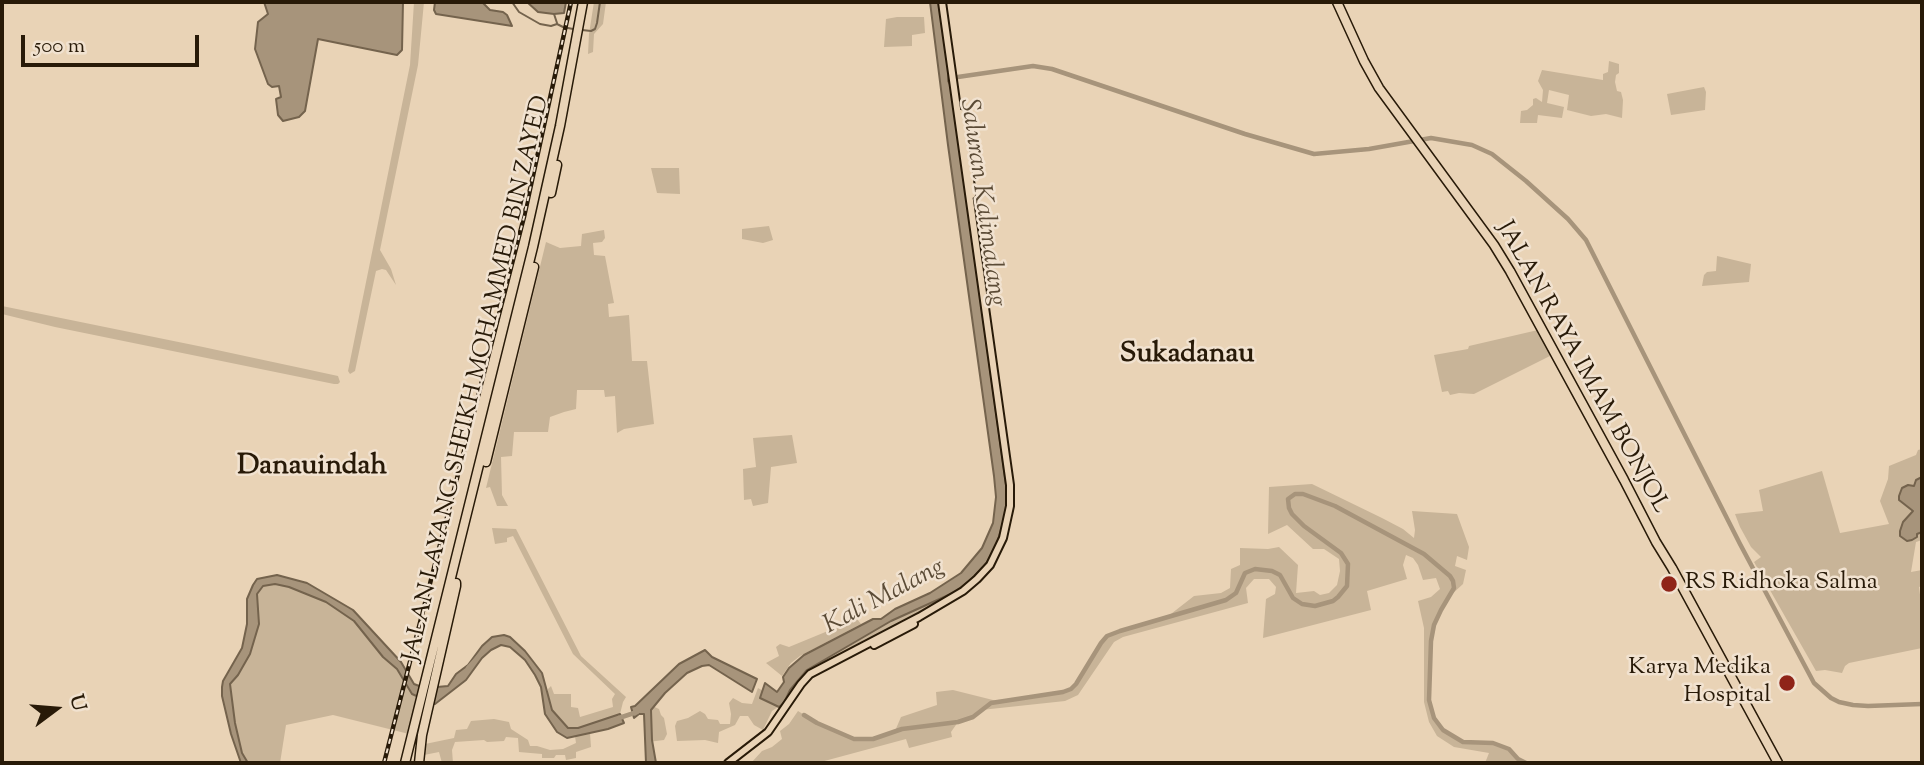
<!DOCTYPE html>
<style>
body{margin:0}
#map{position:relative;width:1924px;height:765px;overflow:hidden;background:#e9d3b6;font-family:"Sorts Mill Goudy",serif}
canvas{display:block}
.frame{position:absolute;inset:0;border:4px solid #281a08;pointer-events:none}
.north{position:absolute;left:21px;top:674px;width:70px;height:70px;-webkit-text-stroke:5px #f1e2d0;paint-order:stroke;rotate:74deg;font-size:19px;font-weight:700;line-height:28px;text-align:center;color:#281a08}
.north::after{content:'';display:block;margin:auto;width:24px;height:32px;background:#281a08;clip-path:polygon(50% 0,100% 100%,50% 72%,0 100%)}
.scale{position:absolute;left:21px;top:35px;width:178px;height:32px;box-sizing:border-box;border:4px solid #281a08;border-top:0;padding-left:9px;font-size:21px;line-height:24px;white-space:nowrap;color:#281a08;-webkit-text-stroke:5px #f1e2d0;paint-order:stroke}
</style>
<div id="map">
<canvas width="1924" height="765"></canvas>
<div class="frame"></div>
<div class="north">U</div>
<div class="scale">500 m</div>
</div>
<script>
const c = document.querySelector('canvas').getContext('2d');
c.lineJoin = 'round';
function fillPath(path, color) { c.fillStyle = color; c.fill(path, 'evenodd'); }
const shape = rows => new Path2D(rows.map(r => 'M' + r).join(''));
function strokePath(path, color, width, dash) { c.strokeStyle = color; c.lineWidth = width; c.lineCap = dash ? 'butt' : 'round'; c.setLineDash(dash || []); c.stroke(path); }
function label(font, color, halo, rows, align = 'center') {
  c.font = font + ' "Sorts Mill Goudy",serif'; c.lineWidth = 5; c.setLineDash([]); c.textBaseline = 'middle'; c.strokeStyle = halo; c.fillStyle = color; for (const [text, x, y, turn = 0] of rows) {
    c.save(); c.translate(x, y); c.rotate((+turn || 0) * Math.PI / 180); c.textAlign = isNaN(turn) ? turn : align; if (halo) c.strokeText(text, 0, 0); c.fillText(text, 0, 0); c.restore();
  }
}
const green = shape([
 [414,2,424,2,418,65,380,250,391,269,396,285,386,270,382,269,376,271,355,371,350,374,348,371,410,65],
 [594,2,606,2,603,24,594,34,593,52,588,54,589,34],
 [897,17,924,17,925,33,912,35,912,46,884,47,886,19],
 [1609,61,1619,64,1619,73,1616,75,1615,82,1617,91,1621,92,1623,100,1622,118,1606,114,1591,116,1567,110,1569,95,1549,90,1547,103,1564,107,1562,118,1538,115,1537,123,1520,123,1521,111,1527,110,1533,105,1533,99,1536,98,1542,102,1543,90,1538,81,1542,70,1603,80,1603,74,1608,72],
 [951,86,1013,475,1015,493,1013,516,1009,516,1003,538,1006,539,997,559,987,574,972,589,921,620,919,617,892,636,849,658,847,655,841,658,842,661,816,675,804,686,781,722,770,734,794,693,789,691,807,670,893,620,955,592,983,568,997,543,1003,526,1002,455],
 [1704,87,1706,92,1705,110,1671,115,1667,94],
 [651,168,679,168,680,194,657,193],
 [769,226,773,240,763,243,742,239,742,229],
 [604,230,605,238,602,242,593,243,594,255,605,256,614,303,608,304,609,317,629,315,632,361,647,361,654,424,624,429,617,433,615,396,605,397,604,390,577,390,576,409,564,412,550,417,548,432,514,432,512,456,501,457,502,495,508,506,497,506,490,487,486,488,546,242,560,248,581,246,582,234],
 [1717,256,1751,264,1749,282,1702,286,1704,275,1707,272,1716,271],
 [2,306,203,347,338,376,340,382,338,384,334,384,55,327,2,314],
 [1538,330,1552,355,1474,394,1459,393,1450,395,1448,391,1442,392,1434,355,1468,349,1469,346],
 [792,435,797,463,771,467,768,503,753,506,751,499,744,500,743,469,756,467,753,438],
 [1922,449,1922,540,1916,542,1911,572,1922,570,1922,586,1919,587,1922,610,1922,648,1849,663,1845,666,1842,673,1825,670,1816,671,1754,562,1761,557,1751,547,1740,527,1735,514,1763,511,1759,490,1822,471,1840,533,1889,524,1880,501,1888,479,1889,466,1916,455,1918,450],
 [1312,484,1382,518,1403,529,1414,538,1415,530,1412,511,1457,514,1469,547,1467,560,1457,556,1455,566,1466,570,1463,584,1450,596,1441,610,1434,625,1431,641,1429,700,1434,718,1443,730,1463,742,1493,743,1509,749,1518,759,1526,763,1485,763,1489,753,1454,747,1437,736,1429,722,1424,702,1424,628,1418,601,1431,597,1440,589,1436,578,1423,580,1418,565,1413,558,1406,555,1403,565,1407,579,1367,591,1371,610,1263,638,1266,599,1275,594,1276,587,1269,579,1254,579,1246,588,1248,603,1123,637,1114,642,1078,695,1065,701,981,710,973,717,958,722,951,732,952,737,909,748,906,739,817,763,751,763,762,751,772,747,782,739,780,731,789,724,798,711,817,723,854,739,873,739,895,731,901,717,937,705,936,692,953,690,997,701,1033,698,1071,689,1083,674,1101,643,1112,633,1167,617,1194,596,1221,593,1230,588,1231,569,1240,565,1240,548,1268,549,1279,547,1298,565,1296,593,1314,591,1320,595,1329,593,1337,585,1340,571,1339,559,1324,549,1313,549,1287,525,1268,534,1269,487],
 [492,528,516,529,581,656,626,697,623,702,620,714,578,728,568,728,552,710,548,696,548,689,551,686,554,694,571,694,571,707,578,708,580,717,613,707,612,699,615,694,573,654,513,536,507,538,507,542,495,544],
 [275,584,289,587,326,602,354,621,383,657,397,669,413,694,418,697,409,734,333,715,286,725,280,763,248,763,242,753,235,723,230,684,238,675,250,654,259,624,257,594,263,586],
 [857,619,861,624,800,656,791,663,782,676,766,663,779,656,776,647,780,644,789,647],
 [758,688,784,703,772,711,763,730,754,725,748,716,740,716,735,725,719,732,718,743,705,740,677,741,675,726,677,721,688,718,700,711,705,714,708,719,718,720,720,724,730,724,731,714,729,703,733,698,742,703,752,704],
 [648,704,659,709,661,715,664,718,667,734,664,740,648,742],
 [494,719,509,722,511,729,528,740,530,746,537,746,550,750,563,749,576,743,575,736,590,733,591,747,576,752,576,758,566,760,565,755,556,755,554,758,542,758,542,754,519,752,518,738,506,737,504,741,487,742,484,740,455,742,452,750,453,763,442,763,439,752,424,755,425,744,454,738,456,730,467,729,471,721]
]);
const water = shape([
 [264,2,403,2,402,50,397,55,318,39,305,111,299,117,283,121,278,115,276,99,281,97,279,86,272,87,268,84,255,49,258,22,268,14,264,2],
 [435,2,482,2,490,10,503,12,507,15,512,26,436,14,434,10,435,2],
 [527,2,566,2,564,13,554,14,538,12,527,2],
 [930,2,939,2,949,69,948,81,951,86,1007,492,1007,509,997,543,991,556,983,568,969,581,955,592,891,621,807,670,790,690,784,703,779,707,760,698,765,683,777,692,784,682,783,677,789,668,804,655,873,619,881,619,895,609,930,593,961,573,982,548,993,523,996,497,994,476,948,145,930,2],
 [1922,477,1922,532,1917,534,1917,537,1912,540,1907,541,1900,536,1900,531,1903,522,1913,511,1899,500,1899,496,1902,488,1908,485,1914,486,1916,480,1922,477],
 [277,575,307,583,353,610,401,662,414,684,435,692,437,687,448,686,456,674,468,665,482,646,492,637,504,635,510,637,525,651,542,673,552,710,568,728,578,728,620,714,624,723,608,729,567,738,557,732,545,714,541,687,535,675,525,660,510,647,501,645,491,650,482,658,466,680,435,704,412,694,397,669,383,657,354,621,326,602,289,587,275,584,263,586,257,594,259,624,250,654,238,675,230,684,235,723,242,753,248,763,241,763,231,734,222,696,222,687,223,681,242,648,247,624,247,599,253,585,257,579,277,575],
 [705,650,712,657,757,679,752,692,709,665,702,666,687,673,665,693,651,710,652,740,656,763,646,763,644,714,639,714,634,718,631,707,635,706,679,664,705,650]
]);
const stream = shape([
 [512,2,519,12,540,24,551,26,557,24,563,27,573,29],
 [554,14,557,23],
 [582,30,591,31,595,29,597,23,600,2]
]);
const river = shape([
 [951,78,1033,66,1052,69,1245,134,1314,154,1369,149,1431,138,1472,145,1492,154,1526,181,1568,219,1586,240,1740,544,1814,683,1831,698,1839,702,1853,705,1868,706,1922,704],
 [468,668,490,644],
 [804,715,817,723,854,739,873,739,902,729,958,722,973,717,991,703,1063,692,1071,689,1076,684,1101,643,1107,636,1120,631,1226,600,1236,593,1245,573,1255,569,1272,571,1280,575,1293,598,1302,604,1315,606,1333,601,1338,597,1347,586,1348,564,1341,553,1304,526,1292,514,1289,508,1288,499,1295,494,1303,494,1335,506,1424,554,1450,576,1453,581,1454,588,1441,610,1434,625,1431,641,1429,700,1434,718,1443,730,1463,742,1493,743,1509,749,1518,759,1526,763],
 [619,718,637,712]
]);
const primary = shape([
 [961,113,972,195],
 [874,645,914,624],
 [728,763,768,732,801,684,810,674,919,617,963,591,977,579,990,565,1003,538,1010,506,1010,485,942,2]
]);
const highway = shape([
 [1337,2,1364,61,1379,88,1494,245,1510,271,1624,480,1656,542,1672,568,1778,763],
 [551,193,557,165],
 [486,462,534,267],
 [405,763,533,247,560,126,583,2],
 [419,763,422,735,456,586,456,583]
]);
const rail = shape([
 [384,763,524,217,571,2]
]);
const markers = [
 [1669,584,9,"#8f2418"],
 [1787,683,9,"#8f2418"]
];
const streetNames = [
 ["JALAN RAYA IMAM BONJOL",1581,368,61],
 ["JALAN LAYANG SHEIKH MOHAMMED BIN ZAYED",478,379,-77]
];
const poiNames = [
 ["RS Ridhoka Salma",1685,584],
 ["Karya Medika",1771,669,"right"],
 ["Hospital",1771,697,"right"]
];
const waterNames = [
 ["Saluran Kalimalang",981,203,82],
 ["Kali Malang",885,598,-28]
];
const quarterNames = [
 ["Sukadanau",1187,356],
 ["Danauindah",312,468]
];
fillPath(green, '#c8b498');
fillPath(water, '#a7947b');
strokePath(water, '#74634d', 2);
strokePath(stream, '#74634d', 2);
strokePath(river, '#a7947b', 4.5);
strokePath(primary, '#281a08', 10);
strokePath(highway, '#281a08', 11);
strokePath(primary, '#e9d3b6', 6);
strokePath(highway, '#e9d3b6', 8);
strokePath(rail, '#281a08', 4.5);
strokePath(rail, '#f1e2d0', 2, [5]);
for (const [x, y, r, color] of markers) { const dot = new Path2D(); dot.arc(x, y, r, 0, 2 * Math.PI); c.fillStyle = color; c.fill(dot); strokePath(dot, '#f1e2d0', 2.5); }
label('24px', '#281a08', '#f1e2d0', streetNames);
label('24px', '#281a08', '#f1e2d0', poiNames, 'left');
label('italic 26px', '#5b4b36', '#f1e2d0', waterNames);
label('bold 28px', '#281a08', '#f1e2d0', quarterNames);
</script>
